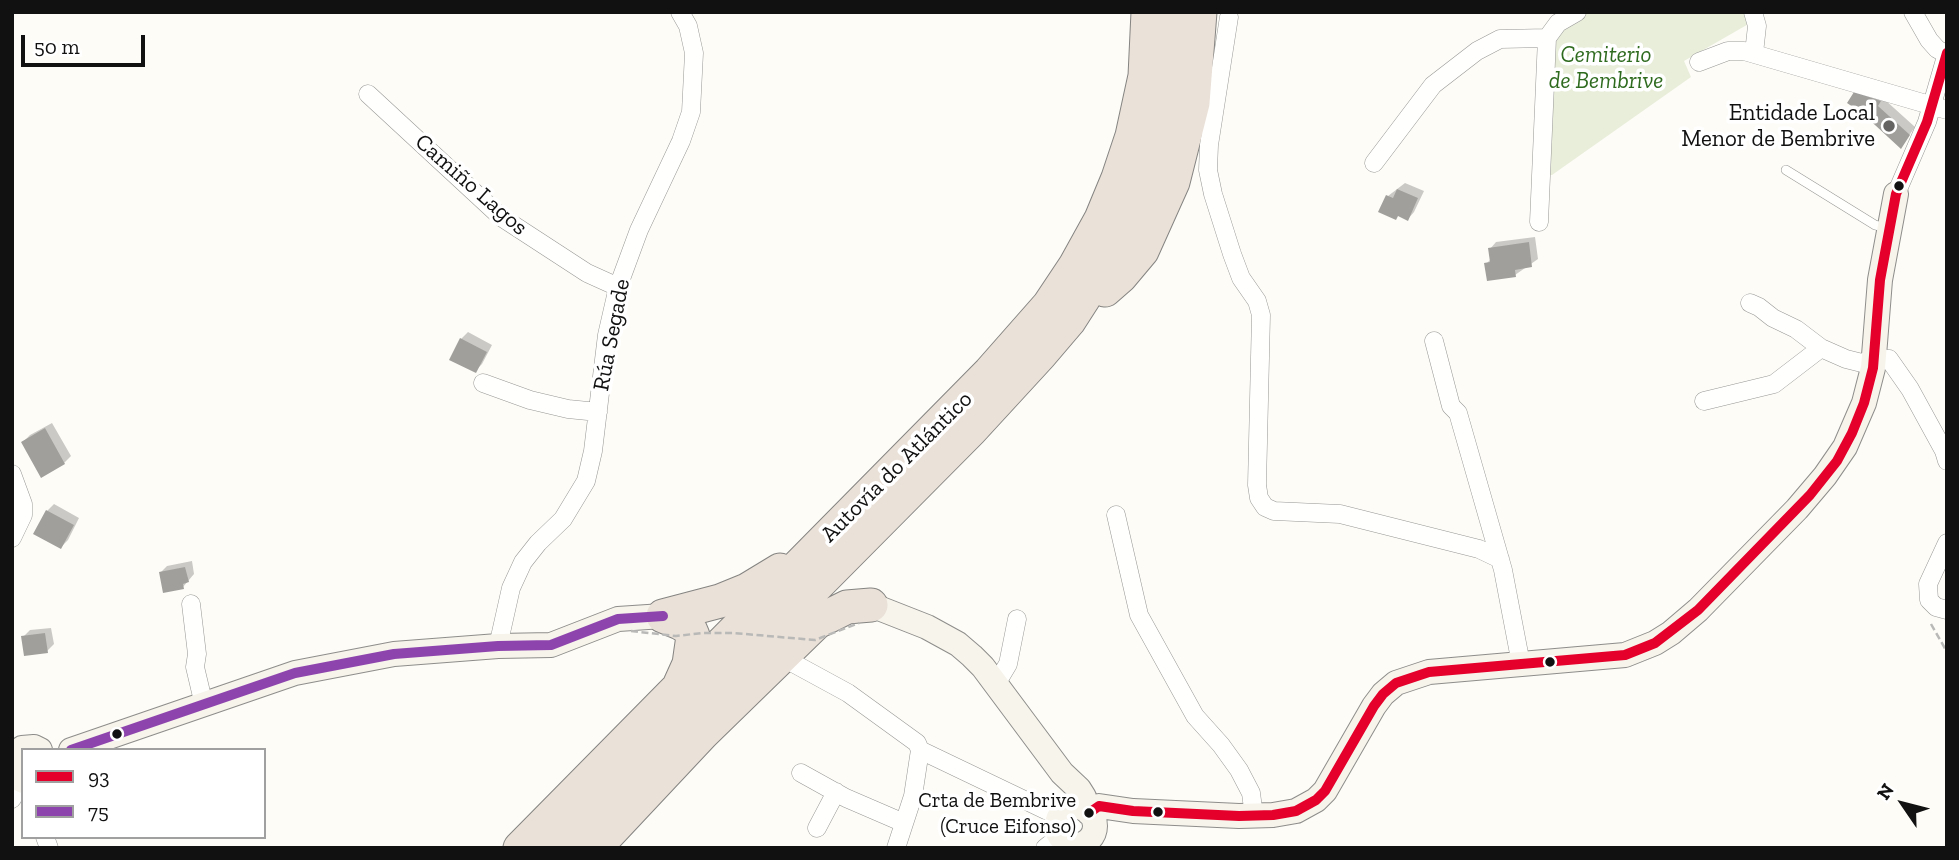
<!DOCTYPE html>
<meta charset="utf-8">
<style>
body{margin:0}
#map{position:relative;width:1959px;height:860px;overflow:hidden;background:#fdfcf7;font-family:"Zilla Slab",serif}
canvas{display:block}
.frame{position:absolute;inset:0;border:14px solid #111;pointer-events:none}
.legend{position:absolute;left:21px;top:748px;width:245px;height:91px;box-sizing:border-box;background:#fff;border:2px solid #a0a0a0;margin:0;padding:9px 12px;list-style:none;font-size:21px;color:#111}
.legend li{display:flex;align-items:center;gap:14px;height:35px}
.legend b{width:35px;border:2px solid #a0a0a0}
.north{position:absolute;left:1868px;top:769px;width:70px;height:70px;-webkit-text-stroke:5px #fff;paint-order:stroke;rotate:305deg;font-size:19px;font-weight:700;line-height:28px;text-align:center;color:#111}
.north::after{content:'';display:block;margin:auto;width:24px;height:32px;background:#111;clip-path:polygon(50% 0,100% 100%,50% 72%,0 100%)}
.scale{position:absolute;left:21px;top:35px;width:124px;height:32px;box-sizing:border-box;border:4px solid #111;border-top:0;padding-left:9px;font-size:21px;line-height:24px;white-space:nowrap;color:#111;-webkit-text-stroke:5px #fff;paint-order:stroke}
</style>
<div id="map">
<canvas width="1959" height="860"></canvas>
<div class="frame"></div>
<ul class="legend">
<li><b style="height:9px;background:#e4002b"></b>93</li>
<li><b style="height:9px;background:#8e44ad"></b>75</li>
</ul>
<div class="north">N</div>
<div class="scale">50 m</div>
</div>
<script>
const c = document.querySelector('canvas').getContext('2d');
c.lineJoin = 'round';
function fillPath(path, color) { c.fillStyle = color; c.fill(path, 'evenodd'); }
const shape = rows => new Path2D(rows.map(r => 'M' + r).join(''));
function strokePath(path, color, width, dash) { c.strokeStyle = color; c.lineWidth = width; c.lineCap = dash ? 'butt' : 'round'; c.setLineDash(dash || []); c.stroke(path); }
function label(font, color, halo, rows, align = 'center') {
  c.font = font + ' "Zilla Slab",serif'; c.lineWidth = 7; c.setLineDash([]); c.textBaseline = 'middle'; c.strokeStyle = halo; c.fillStyle = color; for (const [text, x, y, turn = 0] of rows) {
    c.save(); c.translate(x, y); c.rotate((+turn || 0) * Math.PI / 180); c.textAlign = isNaN(turn) ? turn : align; if (halo) c.strokeText(text, 0, 0); c.fillText(text, 0, 0); c.restore();
  }
}
const cemetery = shape([
 [1590,12,1747,12,1752,22,1684,61,1691,77,1552,175,1546,175,1551,45,1563,27]
]);
const shadow = shape([
 [1862,86,1884,99,1915,127,1901,147,1855,93],
 [1405,183,1424,191,1414,212,1408,219,1399,215,1388,196],
 [1535,237,1538,259,1515,275,1486,264,1491,259,1490,249,1496,242],
 [468,332,492,345,482,364,475,371,461,339],
 [52,423,71,456,64,463,23,442,30,435],
 [54,504,79,518,68,540,61,547,47,511],
 [192,561,194,574,183,587,160,573,167,566],
 [51,628,54,644,47,651,23,637,30,630]
]);
const building = shape([
 [1854,92,1881,101,1878,106,1910,135,1901,149,1862,113,1847,103],
 [1397,189,1418,198,1408,221,1398,216,1396,220,1378,212,1386,195,1393,198],
 [1529,242,1532,267,1515,270,1516,277,1487,281,1484,263,1490,262,1488,248],
 [460,338,487,352,476,373,449,360],
 [45,428,65,464,41,478,21,442],
 [46,510,74,525,61,549,33,534],
 [185,567,189,582,183,584,184,589,163,593,159,572],
 [45,633,48,653,24,656,21,636]
]);
const path = shape([
 [1931,624,1947,652]
]);
const lane = shape([
 [1786,170,1875,225,1886,228]
]);
const street = shape([
 [1753,12,1757,26,1754,53],
 [1913,12,1929,40,1937,49,1946,54],
 [1229,17,1209,145,1208,170,1213,194,1232,254,1241,278,1257,301,1261,315,1257,485,1259,498,1265,507,1274,511,1340,514,1479,549,1500,559],
 [1699,62,1728,51,1744,51,1947,110],
 [368,94,501,217,587,273,618,287],
 [1374,163,1433,85,1477,51,1500,39,1547,38],
 [1896,194,1927,122,1947,53],
 [1539,222,1547,38,1558,23,1577,12],
 [1750,303,1759,307,1773,318,1796,329,1821,348,1846,359,1862,363,1874,358,1889,359,1910,389,1944,451,1947,461],
 [1434,341,1451,406,1458,413,1503,570,1521,664],
 [483,383,530,400,568,409,598,412],
 [1704,401,1774,384,1821,348],
 [12,474,23,504,23,515,12,538],
 [1116,515,1139,615,1195,716,1221,745,1239,770,1251,793,1254,816],
 [1947,543,1928,584,1929,600,1936,607,1947,610],
 [191,604,197,654,195,667,204,705],
 [498,646,511,588,523,562,538,543,563,519,586,481,593,451,607,335,618,287,639,230,681,141,691,112,694,53,688,26,680,12],
 [780,656,848,693,917,743,920,750,913,796,896,848],
 [996,684,1008,664,1017,619],
 [920,750,1060,817],
 [801,773,846,798,904,823],
 [12,799,22,781],
 [817,828,836,792],
 [45,837,49,848],
 [1088,842,1090,848],
 [1045,848,1060,836]
]);
const secondary = shape([
 [871,605,927,627,958,644,972,656,983,667,1062,773,1079,789,1084,797,1085,810],
 [71,750,295,673,394,654,498,646,551,645,618,619,663,616],
 [12,761,17,752,22,748,34,747,40,750],
 [12,769,18,778,23,781],
 '1057 826a19 19 0 1 1 38 0a19 19 0 1 1-38 0Z',
 [1089,813,1099,806,1133,811,1239,816,1273,815,1296,811,1316,800,1325,791,1374,706,1383,694,1396,683,1429,672,1625,655,1655,643,1671,633,1698,610,1797,509,1825,476,1845,447,1864,403,1873,368,1880,280,1896,194]
]);
const highway = shape([
 [1105,290,1121,276,1142,251,1173,182,1193,103,1200,12],
 [663,616,720,601,747,590,780,570],
 [663,616,680,623,690,629,693,636,689,664,680,684],
 [520,848,990,372,1049,305,1075,266,1101,219,1118,178,1132,136,1145,76,1148,12],
 [556,848,971,430,1040,355,1069,321,1114,251,1144,182,1157,145,1164,112,1177,12],
 [595,848,702,734,817,622,847,607,871,605]
]);
const pathBridge = shape([
 [631,631,676,636,702,633,733,633,815,640,859,623]
]);
const bus1 = shape([
 [1089,813,1099,806,1133,811,1239,816,1273,815,1296,811,1316,800,1325,791,1374,706,1383,694,1396,683,1429,672,1625,655,1655,643,1698,610,1810,495,1837,461,1852,433,1864,403,1873,368,1880,280,1896,194,1927,122,1947,53]
]);
const bus2 = shape([
 [71,750,295,673,394,654,498,646,551,645,618,619,663,616]
]);
const markers = [
 [1889,126,7,"#646362"],
 [1899,186,6,"#111"],
 [1550,662,6,"#111"],
 [117,734,6,"#111"],
 [1158,812,6,"#111"],
 [1089,813,6,"#111"]
];
const busNames = [
 ["Crta de Bembrive",1076,801],
 ["(Cruce Eifonso)",1076,827]
];
const parkNames = [
 ["Cemiterio",1606,55],
 ["de Bembrive",1606,81]
];
const poiNames = [
 ["Entidade Local",1875,113],
 ["Menor de Bembrive",1875,139]
];
const streetNames = [
 ["Camiño Lagos",471,185,41],
 ["Rúa Segade",612,335,-79],
 ["Autovía do Atlántico",897,467,-45]
];
fillPath(cemetery, '#e9eedb');
fillPath(shadow, '#0003');
fillPath(building, '#a19f9c');
strokePath(lane, '#979795', 10);
strokePath(street, '#979795', 19);
strokePath(secondary, '#8e8d8b', 26);
strokePath(highway, '#858482', 35);
strokePath(path, '#b9b9b8', 2.5, [7, 3.5]);
strokePath(lane, '#fffffe', 9);
strokePath(street, '#fffffe', 18);
strokePath(secondary, '#f6f4eb', 24);
strokePath(highway, '#eae1d8', 33);
strokePath(pathBridge, '#b9b9b8', 2.5, [7, 3.5]);
strokePath(bus1, '#e4002b', 10);
strokePath(bus2, '#8e44ad', 10);
for (const [x, y, r, color] of markers) { const dot = new Path2D(); dot.arc(x, y, r, 0, 2 * Math.PI); c.fillStyle = color; c.fill(dot); strokePath(dot, '#fff', 2.5); }
label('21px', '#111', '#fff', busNames, 'right');
label('italic 23px', '#2f6b1f', '#fff', parkNames);
label('23px', '#111', '#fff', poiNames, 'right');
label('23px', '#111', '#fff', streetNames);
</script>
